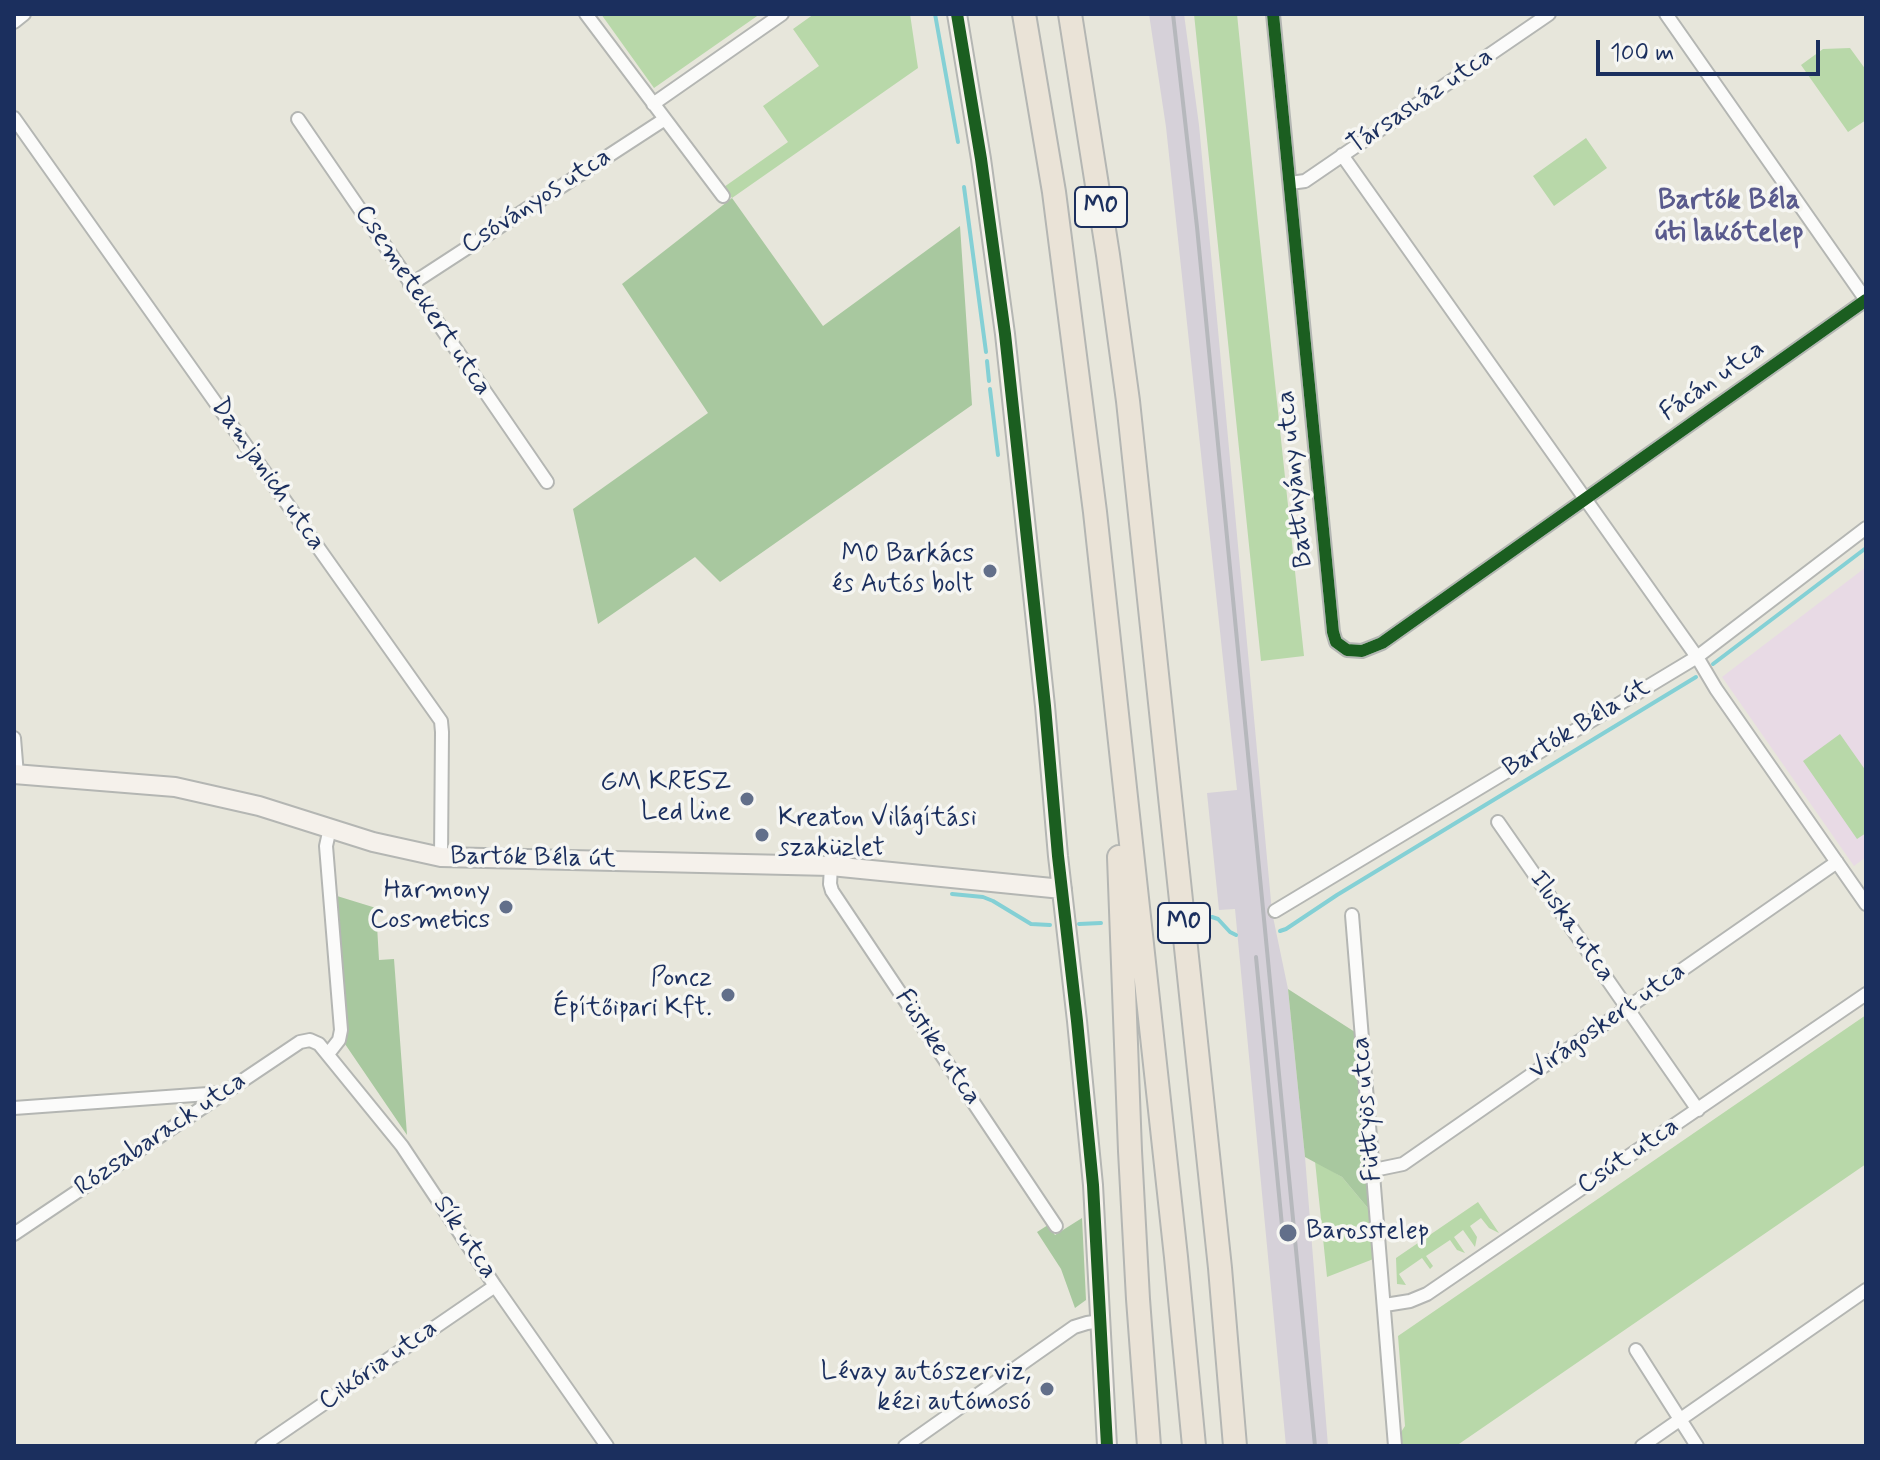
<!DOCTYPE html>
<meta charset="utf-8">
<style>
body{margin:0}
#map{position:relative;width:1880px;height:1460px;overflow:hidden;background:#e7e6db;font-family:Mynerve,sans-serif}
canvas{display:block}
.frame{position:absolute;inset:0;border:16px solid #1b2f5e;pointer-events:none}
.scale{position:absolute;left:1596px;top:40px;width:224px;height:36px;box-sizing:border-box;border:4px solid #1b2f5e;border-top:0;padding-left:10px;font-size:24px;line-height:28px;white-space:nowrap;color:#1b2f5e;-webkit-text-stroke:6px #f6f6f2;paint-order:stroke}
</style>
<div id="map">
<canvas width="1880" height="1460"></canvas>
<div class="frame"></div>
<div class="scale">100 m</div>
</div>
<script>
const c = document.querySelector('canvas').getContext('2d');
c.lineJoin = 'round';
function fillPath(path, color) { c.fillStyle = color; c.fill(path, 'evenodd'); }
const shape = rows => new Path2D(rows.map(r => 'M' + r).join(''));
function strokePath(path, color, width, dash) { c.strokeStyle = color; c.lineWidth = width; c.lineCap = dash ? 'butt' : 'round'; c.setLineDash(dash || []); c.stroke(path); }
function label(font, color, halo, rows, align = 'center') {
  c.font = font + ' Mynerve,sans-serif'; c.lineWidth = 7; c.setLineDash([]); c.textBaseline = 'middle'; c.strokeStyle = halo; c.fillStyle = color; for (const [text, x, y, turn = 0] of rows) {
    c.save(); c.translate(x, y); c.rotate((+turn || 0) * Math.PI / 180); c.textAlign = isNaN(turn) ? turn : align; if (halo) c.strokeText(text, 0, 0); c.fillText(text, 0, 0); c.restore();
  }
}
const built = shape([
 [1866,567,1866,857,1854,866,1722,677]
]);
const industrial = shape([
 [1149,14,1184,14,1199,125,1272,912,1288,989,1305,1157,1328,1446,1286,1446,1235,909,1219,910,1207,793,1237,790,1166,127]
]);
const green = shape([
 [601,14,760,14,654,88],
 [814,14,910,14,918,68,732,198,724,187,788,142,763,106,819,66,793,29],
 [1194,14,1237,14,1258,223,1304,656,1261,661],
 [1850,48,1866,70,1866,120,1848,132,1801,65,1823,49],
 [1586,138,1607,168,1554,206,1533,176],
 [1840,734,1866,771,1866,833,1857,839,1803,761],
 [1866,1015,1866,1164,1456,1446,1392,1446,1405,1426,1398,1336],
 [1315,1161,1342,1177,1372,1213,1376,1258,1327,1277],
 [1478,1202,1499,1233,1489,1228,1481,1218,1470,1226,1477,1237,1475,1247,1463,1230,1454,1237,1465,1253,1457,1250,1450,1240,1426,1256,1433,1266,1430,1269,1422,1258,1399,1274,1406,1285,1397,1284,1396,1258]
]);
const forest = shape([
 [732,198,823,326,960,226,972,405,720,582,695,557,598,624,573,509,708,413,622,284],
 [337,896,376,908,379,960,394,959,407,1135,345,1044,348,1032],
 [1288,989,1358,1034,1372,1213,1342,1177,1305,1157],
 [1082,1218,1086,1300,1075,1308,1061,1269,1037,1232,1048,1225,1055,1235]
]);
const stream = shape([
 [935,14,958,142],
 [964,187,986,352],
 [987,361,989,381],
 [990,389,998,455],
 [1713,664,1866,548],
 [952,894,983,897,993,901,1031,924,1050,925],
 [1212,917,1218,919,1230,932,1236,935],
 [1079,924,1101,923],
 [1280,931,1286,929,1337,895,1696,677]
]);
const street = shape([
 [586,14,723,196],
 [1273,14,1333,632,1336,642,1347,650,1362,651,1382,643,1866,300],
 [1666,14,1866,300],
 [14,22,24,14],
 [653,104,782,14],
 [14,118,441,721,442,732,441,857],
 [298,119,547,482],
 [1342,155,1697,657,1716,689,1866,904],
 [1290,183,1305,181,1549,14],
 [410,285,665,119],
 [14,738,17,775],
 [1498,822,1698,1110],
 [831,866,830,884,832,891,1056,1226],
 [1275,911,1697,657,1866,528],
 [1352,915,1395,1446],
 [328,1054,339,1040,341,1030,326,846,330,828],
 [14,1108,222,1093],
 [1374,1170,1403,1164,1837,862],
 [14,1234,300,1042,310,1040,319,1044,402,1146,495,1286,607,1446],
 [1385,1305,1410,1301,1427,1294,1866,994],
 [1636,1350,1697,1446],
 [262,1446,495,1286],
 [905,1446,1074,1327,1087,1323,1101,1321],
 [1642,1446,1866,1290]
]);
const secondary = shape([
 [957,14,981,159,1005,334,1045,706,1058,856,1077,1021,1093,1185,1107,1446],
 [14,774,175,787,259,806,373,842,441,857,831,866,1062,889]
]);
const highway = shape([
 [1024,14,1054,192,1095,512,1176,1257,1194,1446],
 [1070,14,1108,255,1128,401,1220,1268,1235,1446],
 [1119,857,1130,1151,1138,1299,1149,1446]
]);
const rail = shape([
 [1173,14,1197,227,1315,1446],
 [1256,957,1283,1236]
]);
const cycleway = shape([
 [957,14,981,159,1005,334,1045,706,1058,856,1077,1021,1093,1185,1107,1446],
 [1273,14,1333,632,1336,642,1347,650,1362,651,1382,643,1866,300]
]);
const markers = [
 [990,571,8,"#626f8a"],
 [747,799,8,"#626f8a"],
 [762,835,8,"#626f8a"],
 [506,907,8,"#626f8a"],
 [728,995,8,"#626f8a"],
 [1288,1233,10,"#626f8a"],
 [1047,1389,8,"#626f8a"]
];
const shields = [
 [1101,207,52],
 [1184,923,52]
];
const shieldNames = [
 ["M0",1101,207],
 ["M0",1184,923]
];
const streetNames = [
 ["Társasház utca",1421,102,-34],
 ["Csóványos utca",537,202,-33],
 ["Csemetekert utca",422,301,56],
 ["Fácán utca",1713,382,-35],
 ["Damjanich utca",267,475,55],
 ["Batthyány utca",1296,479,-96],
 ["Bartók Béla út",1577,729,-31],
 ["Bartók Béla út",533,859,1],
 ["Iluska utca",1571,927,55],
 ["Virágoskert utca",1608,1022,-35],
 ["Füstike utca",937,1048,56],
 ["Füttyös utca",1368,1109,-95],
 ["Rózsabarack utca",161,1135,-34],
 ["Csút utca",1629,1157,-34],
 ["Sík utca",464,1238,56],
 ["Cikória utca",379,1366,-35]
];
const poiNames = [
 ["M0 Barkács",974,556],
 ["és Autós bolt",974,586],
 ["GM KRESZ",731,784],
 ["Led line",731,814],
 ["Kreaton Világítási",778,820,"left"],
 ["szaküzlet",778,850,"left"],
 ["Harmony",490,892],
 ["Cosmetics",490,922],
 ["Poncz",712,980],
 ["Építőipari Kft.",712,1010],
 ["Barosstelep",1306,1233,"left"],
 ["Lévay autószerviz,",1031,1374],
 ["kézi autómosó",1031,1404]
];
const neighbourhoodNames = [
 ["Bartók Béla",1729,202],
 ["úti lakótelep",1729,234]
];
fillPath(built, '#e8dae5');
fillPath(industrial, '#d6d1d9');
fillPath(green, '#b8d8a9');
fillPath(forest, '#a8c89f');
strokePath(stream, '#84d0d5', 4);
strokePath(street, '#b4b6b3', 16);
strokePath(secondary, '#b4b6b3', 22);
strokePath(highway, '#b4b6b3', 26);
strokePath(street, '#fbfbfa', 12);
strokePath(secondary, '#f5f1eb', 18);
strokePath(highway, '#eae3d7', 22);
strokePath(rail, '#b6b8bc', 4);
strokePath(cycleway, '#1b5e20', 12);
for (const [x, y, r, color] of markers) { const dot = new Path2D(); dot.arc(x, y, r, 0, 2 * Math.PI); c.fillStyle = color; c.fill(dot); strokePath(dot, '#f6f6f2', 3); }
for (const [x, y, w] of shields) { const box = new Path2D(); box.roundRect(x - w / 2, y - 20, w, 40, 6); c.fillStyle = '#f6f6f2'; c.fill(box); strokePath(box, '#1b2f5e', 2); }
label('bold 24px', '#1b2f5e', null, shieldNames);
label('26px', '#1b2f5e', '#f6f6f2', streetNames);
label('26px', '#1b2f5e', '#f6f6f2', poiNames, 'right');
label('bold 28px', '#595a8d', '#f6f6f2', neighbourhoodNames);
</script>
